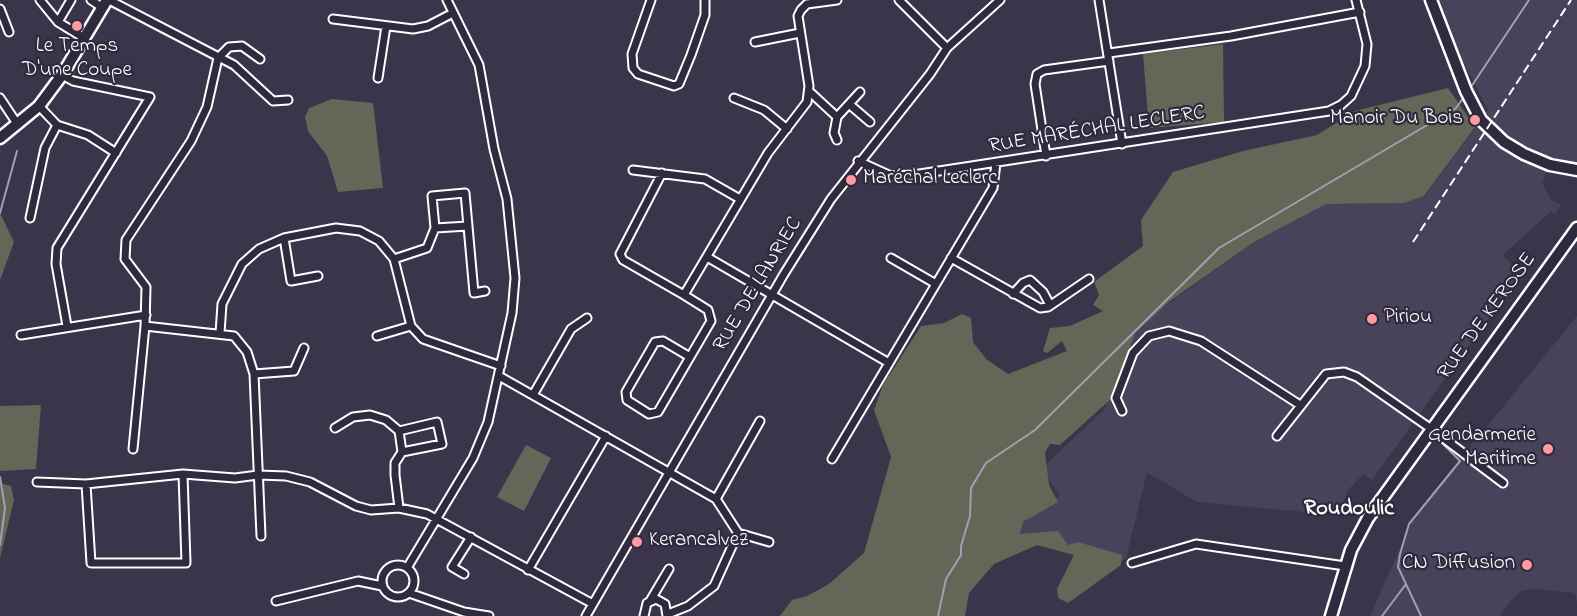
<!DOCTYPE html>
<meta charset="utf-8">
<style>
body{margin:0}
canvas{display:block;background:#3a354a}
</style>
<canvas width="1577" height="616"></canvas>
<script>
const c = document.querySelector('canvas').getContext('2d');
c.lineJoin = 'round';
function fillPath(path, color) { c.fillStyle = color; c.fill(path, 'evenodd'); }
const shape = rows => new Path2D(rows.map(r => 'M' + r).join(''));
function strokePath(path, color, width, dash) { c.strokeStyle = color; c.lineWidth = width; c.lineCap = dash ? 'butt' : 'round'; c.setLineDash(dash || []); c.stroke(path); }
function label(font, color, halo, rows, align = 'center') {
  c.font = font + ' "Indie Flower",sans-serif'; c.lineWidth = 4.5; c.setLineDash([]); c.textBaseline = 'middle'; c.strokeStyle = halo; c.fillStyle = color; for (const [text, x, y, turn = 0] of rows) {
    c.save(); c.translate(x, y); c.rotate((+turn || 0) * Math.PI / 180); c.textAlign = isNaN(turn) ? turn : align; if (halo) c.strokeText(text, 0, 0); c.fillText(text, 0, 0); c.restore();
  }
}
const built = shape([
 [1440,0,1577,0,1577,165,1553,159,1542,182,1551,200,1561,205,1555,214,1551,211,1502,256,1522,272,1372,480,1363,474,1348,490,1338,515,1196,502,1147,472,1126,558,1111,568,1030,539,1006,535,1060,496,1041,469,1105,409,1128,333,1254,242,1326,204,1404,203,1425,196,1488,110,1457,50],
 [1577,316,1577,603,1575,593,1536,589,1522,591,1513,598,1500,616,1370,616,1415,515]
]);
const green = shape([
 [1223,44,1224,122,1149,128,1143,54],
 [1448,88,1475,127,1424,196,1404,203,1326,204,1254,242,1170,301,1135,333,1112,398,1060,445,1050,444,1045,452,1049,485,1058,502,1023,522,1020,534,1058,531,1068,545,1078,542,1122,555,1121,565,1068,603,1058,598,1057,589,1074,555,1037,545,994,564,969,593,965,616,780,616,792,600,807,596,829,584,864,553,891,457,874,410,883,385,921,326,944,323,962,314,971,318,973,342,986,359,1008,374,1067,351,1062,341,1047,353,1043,351,1050,328,1070,326,1103,311,1093,305,1099,295,1094,282,1143,246,1141,220,1173,172,1243,151,1317,135,1355,111],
 [332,99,373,103,383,188,338,192,327,156,308,131,305,117,309,108],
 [0,213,14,242,0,280],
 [41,405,36,469,0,471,0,406],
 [526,445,551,458,524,511,497,497],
 [0,483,11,486,14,500,0,558]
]);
const stream = shape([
 [1469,90,1529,0],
 [0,213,17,151],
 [0,545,5,508,0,477],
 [938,616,946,579,961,555,961,546,970,516,971,488,986,463,1035,430,1219,248,1456,108,1464,97],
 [1382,616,1406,584],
 [1421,616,1398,567,1400,554,1409,524,1460,461,1433,434]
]);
const street = shape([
 [40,0,58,22,84,38],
 [91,0,103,8],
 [109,0,234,65,273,101,288,100],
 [651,0,632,54,633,68,638,74,674,86,679,84,691,55,705,15,705,0],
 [899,0,947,48],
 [1099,0,1122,144],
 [0,9,9,32],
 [333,19,413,29,428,26,453,13],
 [58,22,71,0],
 [755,42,800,33],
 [1109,53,1231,36,1360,12],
 [62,75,73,81,150,97,57,248,56,264,67,326],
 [378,78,386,26],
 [810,92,837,117],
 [0,98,18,125],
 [734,98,764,110,787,129],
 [849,104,870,122],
 [39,106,57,125,88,135,116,153],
 [837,140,834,133,837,117,860,92],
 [1046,156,1035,84,1037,74,1044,70,1109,61],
 [858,161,891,176,913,175,1329,111,1341,105,1351,96,1365,66,1367,44,1356,0],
 [633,170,705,179,740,199],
 [662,173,620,254,623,260,684,295],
 [30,218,45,148,57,125],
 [435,228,468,226],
 [284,238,291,281,318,276],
 [707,257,889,363],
 [891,258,936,284],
 [951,258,1040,308,1048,307,1089,279],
 [394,259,427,248,435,228,432,196,465,193,474,293,485,291],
 [1013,294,1023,283,1030,280,1043,292,1050,305],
 [145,326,234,336,247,352,254,374,261,536],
 [220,333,222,304,242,264,259,249,284,238,336,228,360,231,379,241,394,259,411,326,423,339,501,366],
 [21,335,146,315],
 [377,336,411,326],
 [690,357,663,341,655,342,626,392,627,400,649,414,658,412,690,357,711,321,708,310,684,295,768,153,807,102,809,86,798,16,801,10,807,4,837,0],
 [254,374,294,371,304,348],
 [499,376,716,499,738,533,769,542],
 [533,395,571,329,587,318],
 [1122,411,1116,398,1133,353,1149,336,1169,331,1201,341,1300,405],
 [335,428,353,417,370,415,386,420,399,431,402,452,395,463,395,475,399,508],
 [399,431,437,422,442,444,402,452],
 [1277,436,1326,374,1344,372,1357,377,1430,428,1503,483],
 [133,449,145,326,146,287,125,259,126,240,191,141,207,107,218,58,229,47,242,46,260,59],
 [832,459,993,188,996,163],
 [37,482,86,484,183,474,235,478,258,475,286,476,310,482,356,506,371,510,399,508,427,514,593,604],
 [86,484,91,563,186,563,183,474],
 [716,499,760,421],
 [1132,563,1196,544,1345,566],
 '382 581a16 16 0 1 1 32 0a16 16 0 1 1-32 0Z',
 [407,568,473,458,488,422,512,313,515,278,507,199,494,149,479,65,447,0],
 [528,570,606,436],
 [464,574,452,567,471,537],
 [409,593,464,612,489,616],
 [276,601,358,581,382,586],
 [650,601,669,569],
 [668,614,688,606,714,586,738,533],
 [586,616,784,274,831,199,930,74,947,48,1000,0],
 [644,616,647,603,656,599,665,604,667,616]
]);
const secondary = shape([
 [1431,0,1466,91,1481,120,1504,142,1524,154,1550,165,1577,170],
 [0,138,39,106,62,75,107,0],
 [1331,616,1351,550,1368,518,1577,228]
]);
const rail = shape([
 [1413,242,1571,0]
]);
const markers = [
 [77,26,6,"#ff9aa2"],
 [1475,120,6,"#ff9aa2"],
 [851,180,6,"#ff9aa2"],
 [1372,319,6,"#ff9aa2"],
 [1548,449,6,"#ff9aa2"],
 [637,542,6,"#ff9aa2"],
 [1527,565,6,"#ff9aa2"]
];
const poiNames = [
 ["Le Temps",77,48,"center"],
 ["D'une Coupe",77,72,"center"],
 ["Manoir Du Bois",1463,120],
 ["Maréchal Leclerc",863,180,"left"],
 ["Piriou",1384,319,"left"],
 ["Gendarmerie",1536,437],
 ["Maritime",1536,461],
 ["Kerancalvez",649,542,"left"],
 ["CN Diffusion",1515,565]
];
const streetNames = [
 ["RUE MARÉCHAL LECLERC",1097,131,-9],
 ["RUE DE LANRIEC",759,285,-59],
 ["RUE DE KEROSE",1488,317,-54]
];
const neighbourhoodNames = [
 ["Roudoulic",1349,510]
];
fillPath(built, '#48425a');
fillPath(green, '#646657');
strokePath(stream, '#9aa3b3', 2);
strokePath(street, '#fff', 11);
strokePath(secondary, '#fff', 15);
strokePath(street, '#2f2a3d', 7);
strokePath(secondary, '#2f2a3d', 10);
strokePath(rail, '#fff', 2, [9, 4.5]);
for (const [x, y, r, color] of markers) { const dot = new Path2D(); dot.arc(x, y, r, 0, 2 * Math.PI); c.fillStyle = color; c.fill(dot); strokePath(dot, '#2f2a3d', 2); }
label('21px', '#fff', '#2f2a3d', poiNames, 'right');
label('21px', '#fff', '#2f2a3d', streetNames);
label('bold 22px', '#fff', '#2f2a3d', neighbourhoodNames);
</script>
